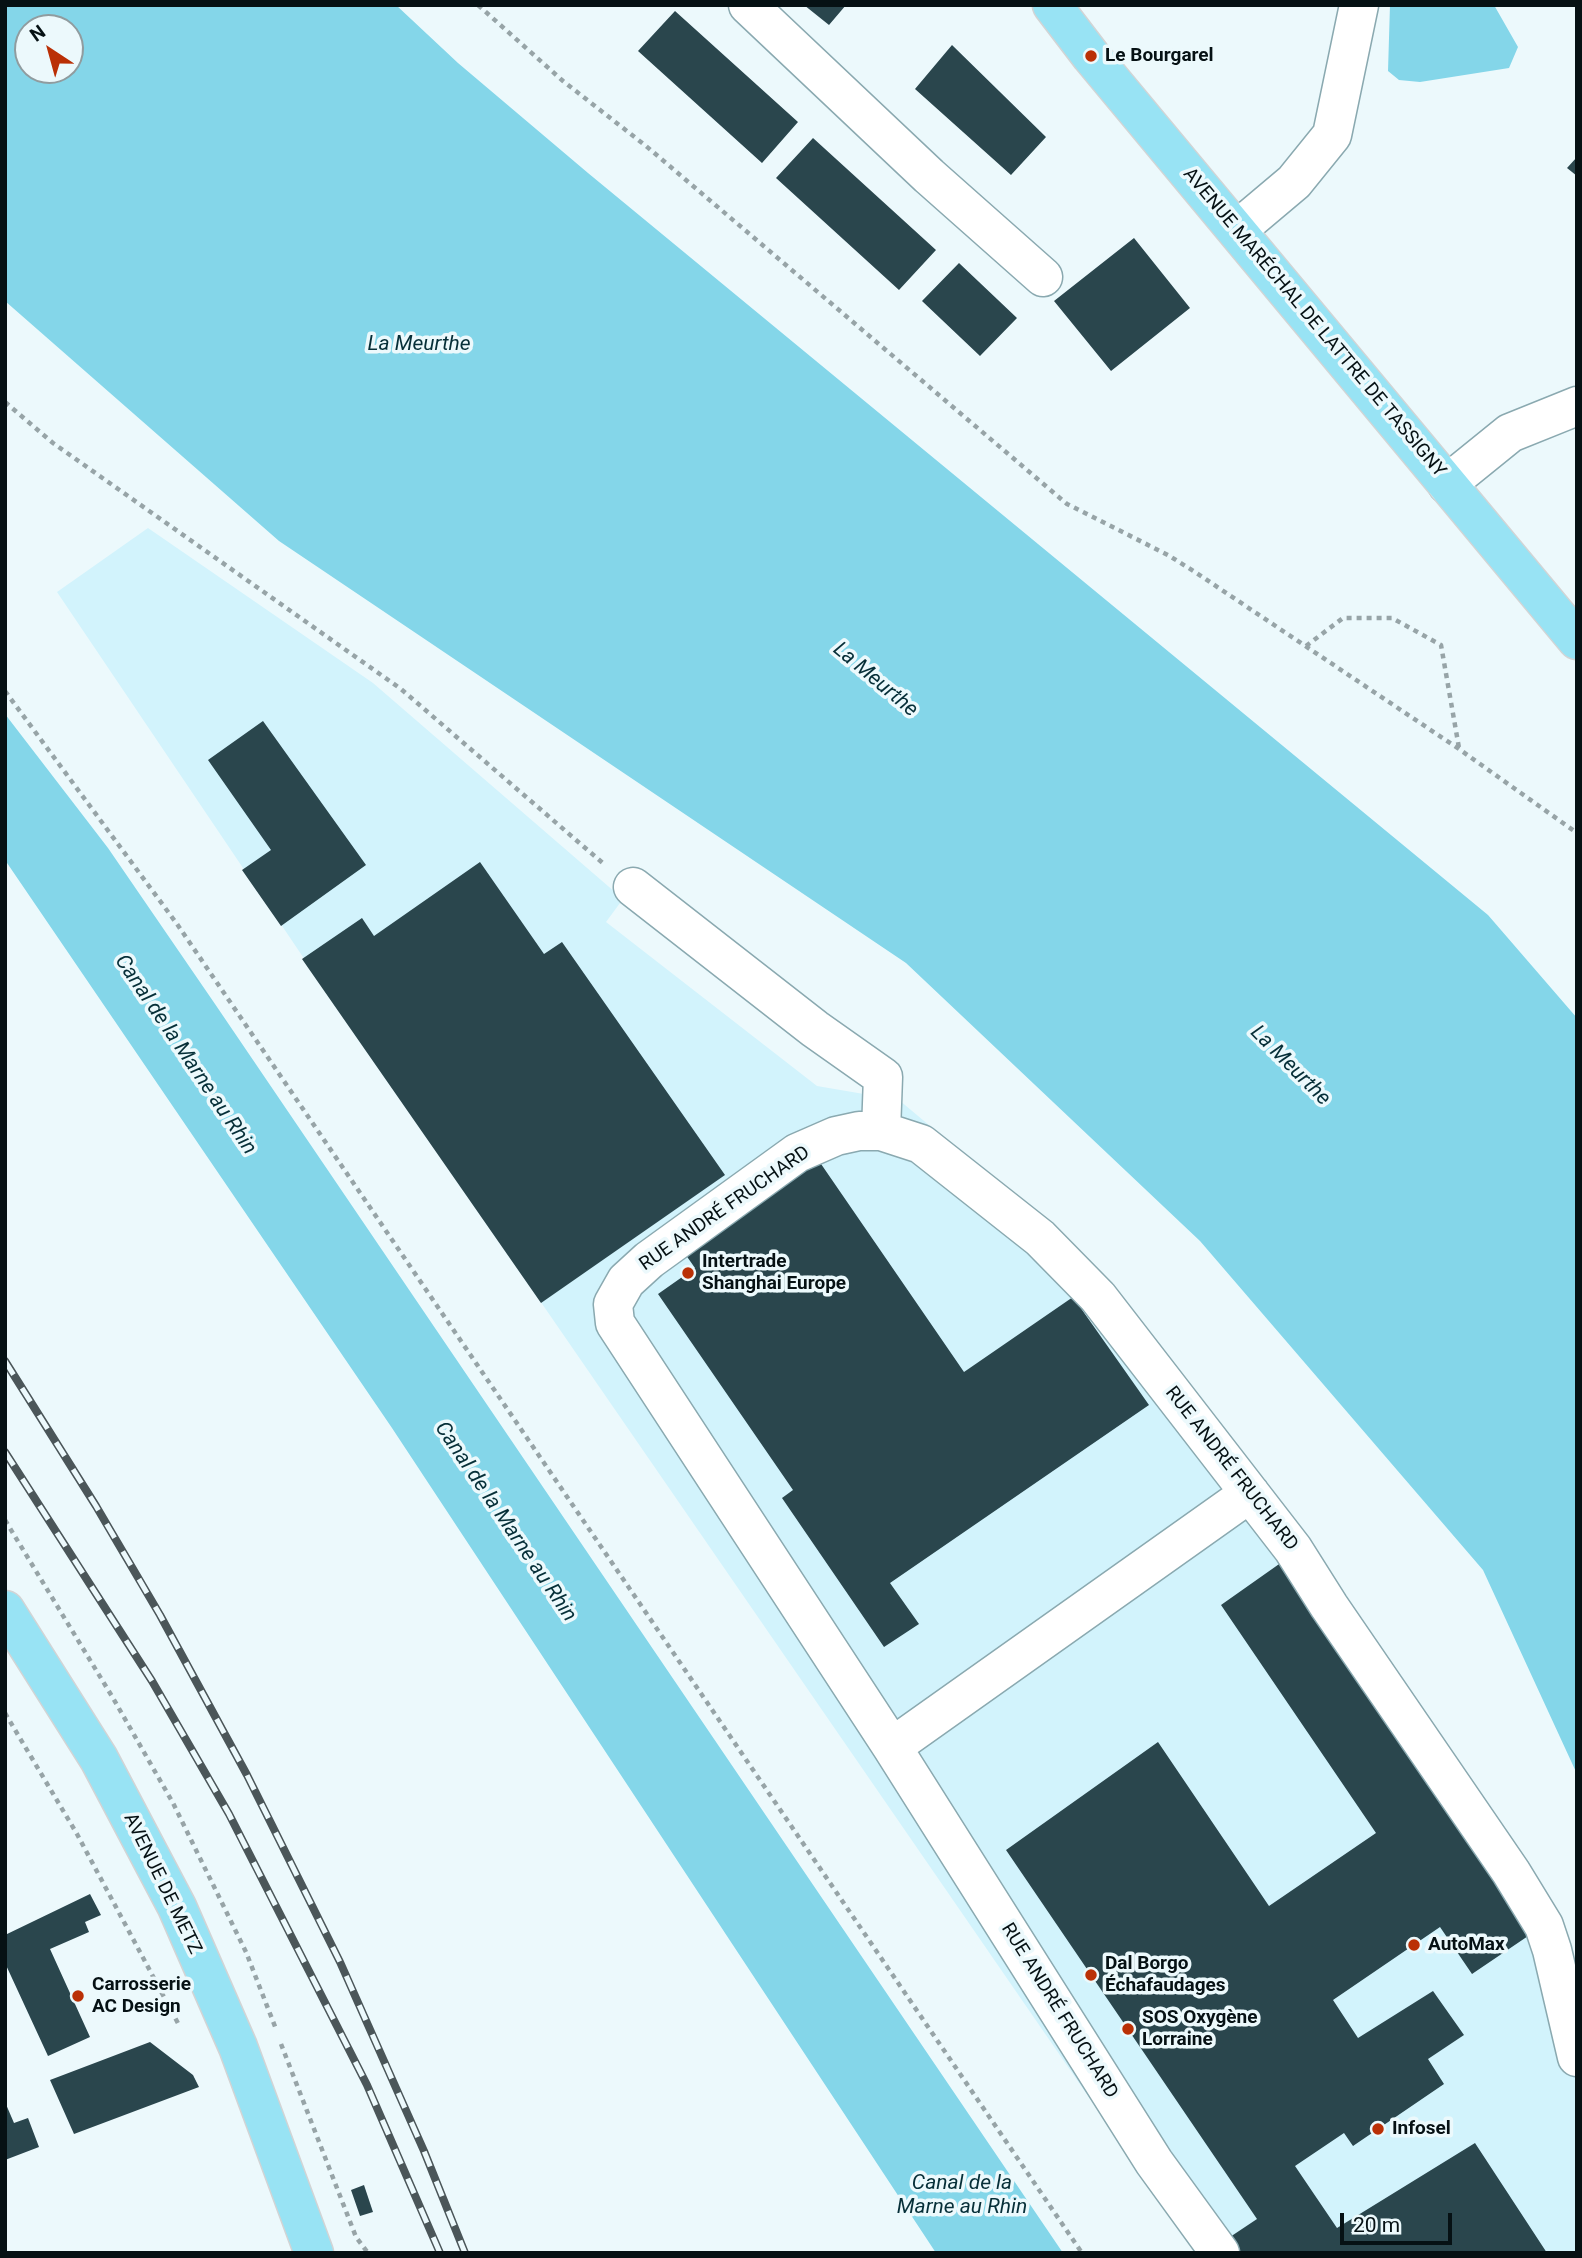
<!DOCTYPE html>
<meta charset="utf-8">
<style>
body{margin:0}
#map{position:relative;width:1582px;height:2258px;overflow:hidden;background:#ecf9fc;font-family:Roboto,sans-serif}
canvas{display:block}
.frame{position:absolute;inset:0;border:7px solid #061114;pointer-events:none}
.north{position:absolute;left:14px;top:14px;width:70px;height:70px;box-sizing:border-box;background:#ecf9fc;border:2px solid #909c9f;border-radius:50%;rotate:324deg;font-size:19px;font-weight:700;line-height:28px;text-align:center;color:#061114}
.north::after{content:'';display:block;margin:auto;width:24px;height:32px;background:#ba3006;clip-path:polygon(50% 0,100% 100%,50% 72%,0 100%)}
.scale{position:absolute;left:1340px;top:2213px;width:112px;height:32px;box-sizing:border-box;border:4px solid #061114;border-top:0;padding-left:9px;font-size:21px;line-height:24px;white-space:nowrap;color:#061114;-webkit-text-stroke:5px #ecf9fc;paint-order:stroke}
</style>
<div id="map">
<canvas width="1582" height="2258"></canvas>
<div class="frame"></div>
<div class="north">N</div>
<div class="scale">20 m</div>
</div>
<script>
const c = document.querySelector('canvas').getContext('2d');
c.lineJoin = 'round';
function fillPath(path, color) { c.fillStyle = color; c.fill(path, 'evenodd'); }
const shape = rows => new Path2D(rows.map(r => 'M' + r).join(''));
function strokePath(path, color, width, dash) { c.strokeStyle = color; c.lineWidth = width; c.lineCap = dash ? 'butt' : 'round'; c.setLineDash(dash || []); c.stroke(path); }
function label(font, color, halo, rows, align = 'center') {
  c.font = font + ' Roboto,sans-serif'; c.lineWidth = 7; c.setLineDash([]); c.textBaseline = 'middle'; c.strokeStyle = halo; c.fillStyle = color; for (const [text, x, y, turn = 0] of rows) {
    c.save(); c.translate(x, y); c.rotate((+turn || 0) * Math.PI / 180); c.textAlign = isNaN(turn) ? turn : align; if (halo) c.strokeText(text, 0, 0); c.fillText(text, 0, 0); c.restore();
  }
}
const built = shape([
 [148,528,373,683,623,899,606,922,817,1086,899,1100,1053,1229,1577,1993,1577,2253,1200,2253,1117,2138,303,957,57,592]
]);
const water = shape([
 [5,5,396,5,458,63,588,173,1488,915,1577,1018,1577,1774,1483,1570,1200,1241,906,963,279,541,5,301],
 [28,28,70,28,70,70,28,70],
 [1390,5,1494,5,1518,47,1509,68,1420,82,1399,80,1388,71],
 [5,714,108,848,215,1004,1063,2253,936,2253,392,1428,5,860]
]);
const building = shape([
 [804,5,846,5,829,25],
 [675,11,798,122,762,163,638,51],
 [952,45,1046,137,1011,175,915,89],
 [813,138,936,250,899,290,776,178],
 [1577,157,1577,176,1567,168],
 [1134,238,1190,308,1111,371,1054,301],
 [959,263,1017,318,980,356,922,301],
 [263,721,366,865,281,926,242,870,271,850,208,760],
 [480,862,544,954,562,942,725,1175,541,1303,302,959,362,918,374,936],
 [819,1161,964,1372,1073,1297,1149,1405,890,1583,919,1624,884,1647,782,1498,793,1490,658,1294,695,1268,683,1251],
 [1282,1562,1534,1932,1472,1974,1440,1927,1333,2000,1358,2038,1433,1991,1464,2035,1428,2059,1444,2084,1353,2146,1344,2133,1295,2166,1337,2228,1475,2143,1547,2253,1241,2253,1230,2237,1257,2219,1006,1850,1158,1742,1269,1906,1376,1833,1221,1605],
 [90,1894,101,1915,85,1922,89,1932,50,1949,90,2037,48,2056,5,1963,5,1935],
 [150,2042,193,2075,199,2087,74,2134,50,2080],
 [5,2102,14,2123,28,2118,39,2147,5,2160],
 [364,2185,373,2212,360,2216,351,2190]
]);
const path = shape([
 [478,5,563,81,646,146,1067,504,1168,555,1195,572,1459,749,1577,833],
 [5,402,53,443,401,689,605,865],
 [1306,646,1343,618,1392,618,1441,645,1459,748],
 [5,691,177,924,1082,2253],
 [5,1520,113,1698,173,1803,246,1952,276,2029],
 [5,1713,77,1834,180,2027],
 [281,2044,356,2237,368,2253]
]);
const minor = shape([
 [748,5,929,176,1043,277],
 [1237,230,1294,182,1332,135,1359,5],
 [1447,484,1510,433,1577,406],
 [633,887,815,1029,883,1077,881,1131],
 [892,1747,1250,1493],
 [1220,2253,1154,2162,892,1747,615,1323,613,1304,626,1281,649,1260,797,1153,836,1136,859,1131,881,1131,921,1144,1040,1238,1098,1297,1293,1549,1329,1606,1511,1872,1544,1926,1552,1950,1577,2057]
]);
const major = shape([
 [1052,5,1091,56,1577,640],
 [5,1610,99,1759,177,1907,238,2047,314,2253]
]);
const rail = shape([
 [5,1361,96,1506,160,1615,247,1775,340,1962,424,2151,465,2253],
 [5,1452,152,1681,229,1814,367,2085,440,2253]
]);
const markers = [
 [1091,56,7,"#ba3006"],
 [688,1273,7,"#ba3006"],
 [1414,1945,7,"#ba3006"],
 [1091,1975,7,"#ba3006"],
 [78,1996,7,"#ba3006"],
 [1128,2029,7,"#ba3006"],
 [1378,2129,7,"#ba3006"]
];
const poiNames = [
 ["Le Bourgarel",1105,56],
 ["Intertrade",702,1262],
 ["Shanghai Europe",702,1284],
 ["AutoMax",1428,1945],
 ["Dal Borgo",1105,1964],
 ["Échafaudages",1105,1986],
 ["Carrosserie",92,1985],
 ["AC Design",92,2007],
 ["SOS Oxygène",1142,2018],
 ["Lorraine",1142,2040],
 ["Infosel",1392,2129]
];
const streetNames = [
 ["AVENUE MARÉCHAL DE LATTRE DE TASSIGNY",1314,323,50],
 ["RUE ANDRÉ FRUCHARD",725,1209,-35],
 ["RUE ANDRÉ FRUCHARD",1231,1469,52],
 ["AVENUE DE METZ",162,1884,64],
 ["RUE ANDRÉ FRUCHARD",1059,2011,58]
];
const waterNames = [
 ["La Meurthe",419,345],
 ["La Meurthe",875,680,40],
 ["Canal de la Marne au Rhin",185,1055,56],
 ["La Meurthe",1290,1066,45],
 ["Canal de la Marne au Rhin",505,1522,56],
 ["Canal de la",962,2184],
 ["Marne au Rhin",962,2208]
];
fillPath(built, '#d2f3fc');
fillPath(water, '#84d6e9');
fillPath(building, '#2a464d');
strokePath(minor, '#8aa9b0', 41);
strokePath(major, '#d2d4d5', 41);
strokePath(path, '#97a4a7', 4.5, [5, 5]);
strokePath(minor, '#fff', 38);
strokePath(major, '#98e3f4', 38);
strokePath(rail, '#4b5659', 8);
strokePath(rail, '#ecf9fc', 5, [16]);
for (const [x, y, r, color] of markers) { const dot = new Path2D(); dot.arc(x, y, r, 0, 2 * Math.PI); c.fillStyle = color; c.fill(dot); strokePath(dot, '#ecf9fc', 2.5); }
label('bold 19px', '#061114', '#ecf9fc', poiNames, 'left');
label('19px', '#061114', '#ecf9fc', streetNames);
label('italic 21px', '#062f38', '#ecf9fc', waterNames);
</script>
